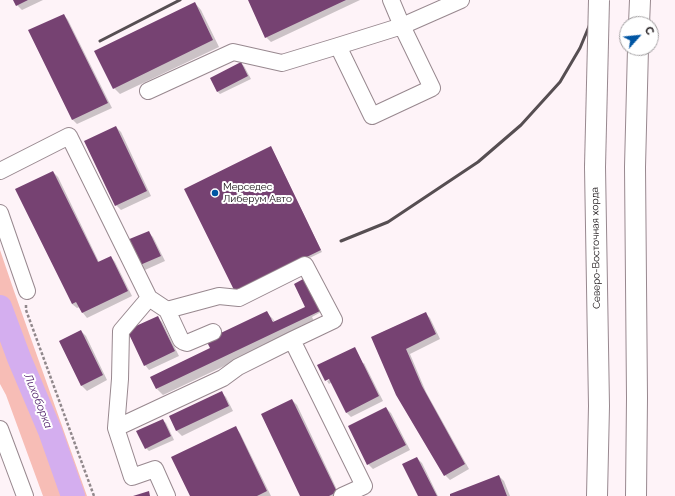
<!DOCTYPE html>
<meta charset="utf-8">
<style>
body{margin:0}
#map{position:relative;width:675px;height:496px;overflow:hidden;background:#fef3f8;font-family:Raleway,sans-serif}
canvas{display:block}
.north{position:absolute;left:619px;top:16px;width:40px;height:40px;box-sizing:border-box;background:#fff;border:1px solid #a29fa1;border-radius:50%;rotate:63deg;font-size:11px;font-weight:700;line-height:16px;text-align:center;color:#161013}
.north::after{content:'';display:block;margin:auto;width:14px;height:18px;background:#0055a3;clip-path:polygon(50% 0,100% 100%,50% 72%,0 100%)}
</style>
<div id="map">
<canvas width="675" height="496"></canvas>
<div class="north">С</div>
</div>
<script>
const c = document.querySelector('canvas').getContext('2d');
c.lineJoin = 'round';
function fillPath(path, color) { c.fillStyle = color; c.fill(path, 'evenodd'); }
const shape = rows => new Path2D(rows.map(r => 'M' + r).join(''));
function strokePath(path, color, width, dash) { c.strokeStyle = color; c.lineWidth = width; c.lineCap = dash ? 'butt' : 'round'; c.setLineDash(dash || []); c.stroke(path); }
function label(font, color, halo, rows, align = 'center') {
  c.font = font + ' Raleway,sans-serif'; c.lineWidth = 4; c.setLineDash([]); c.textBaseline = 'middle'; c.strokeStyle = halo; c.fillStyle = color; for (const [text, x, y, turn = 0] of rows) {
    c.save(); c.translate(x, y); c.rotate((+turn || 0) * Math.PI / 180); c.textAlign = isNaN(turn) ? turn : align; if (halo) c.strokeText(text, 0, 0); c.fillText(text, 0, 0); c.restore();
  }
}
const green = shape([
 [0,250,14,291,87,496,43,496,6,395,0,384]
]);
const shadow = shape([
 [14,0,43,0,22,10,17,5],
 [249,0,360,0,271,42,266,37],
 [195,3,201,10,219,47,120,94,114,88],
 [64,15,68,20,112,108,77,124,72,119],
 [241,63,244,66,251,79,220,94,217,91],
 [116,127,121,132,151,196,121,210,116,205,86,142],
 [272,149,322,252,237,293],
 [53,172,58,177,99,262,111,257,115,262,132,296,87,318,83,313,80,307,77,308,72,304],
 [148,232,153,237,165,261,145,270,140,265],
 [306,281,321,312,312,317,315,323,163,395,157,389,212,349,267,313,273,319,275,322,308,311],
 [270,319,272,319,276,326],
 [425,313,430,318,440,339,410,354,426,392,469,469,450,480,445,475,397,395,372,337],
 [157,317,162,322,179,356,149,370,145,365],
 [81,331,86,336,107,380,87,391,82,386,60,342],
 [364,363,383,401,351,417,346,412,332,382,329,384,327,381],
 [221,392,226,397,233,411,182,436,177,431,170,417],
 [292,400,297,405,340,496,301,496],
 [386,408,391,413,410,450,373,469,368,464],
 [162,420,166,423,174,440,149,451,146,448],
 [236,428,240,433,271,496,191,496],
 [417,458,422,463,438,496,419,496],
 [499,476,504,481,510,496,452,496]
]);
const river = shape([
 [0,307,19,358,50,431,73,496]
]);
const building = shape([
 [13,0,28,0,16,6],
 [248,0,346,0,265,38],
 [195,2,213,40,113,89,94,51],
 [64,14,108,103,72,120,28,30],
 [241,62,248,76,217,92,210,78],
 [116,126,147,191,115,206,84,141],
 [271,146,321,250,235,292,184,189],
 [53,171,98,262,111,256,128,291,82,313,76,302,72,304,15,189],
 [149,231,161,256,140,265,127,240],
 [305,278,320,311,156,389,150,377,210,348,206,340,267,311,273,322,305,307,294,284],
 [426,312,436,334,406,349,422,386,465,464,444,476,396,395,371,337],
 [158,316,175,351,144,366,127,330],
 [81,330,103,375,81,386,59,341],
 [355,347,379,396,346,413,329,379,325,381,317,365],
 [222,391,229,406,176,431,169,416],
 [292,399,337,492,329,496,300,496,261,414],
 [386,407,406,445,367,465,348,426],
 [163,419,171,436,145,449,136,431],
 [236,426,267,491,257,496,190,496,171,457],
 [417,457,437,496,418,496,402,464],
 [499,475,507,496,450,496,450,494],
 [149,491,150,496,133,496]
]);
const path = shape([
 [26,305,26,310,94,496]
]);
const minor = shape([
 [391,0,402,26,461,0],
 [148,91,233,52,282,63,338,46,402,26,432,88,372,116,338,46],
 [0,171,69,136,149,298,167,310,219,296,239,298,305,265,334,320,292,340,238,367,223,378,116,428],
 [0,213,27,291],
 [149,298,121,331,120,379,116,428,132,477,155,469,167,496],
 [167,310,181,340,184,342,187,343,213,332],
 [292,340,364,486,342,496],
 [0,429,25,496]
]);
const major = shape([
 [639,24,640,0],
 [595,167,599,406,597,496],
 [636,496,637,398,635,167,638,48]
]);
const rail = shape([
 [100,41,180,0],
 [341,241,388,222,478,162,521,125,560,82,580,48,600,0]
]);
const majorBridge = shape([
 [595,167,599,0]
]);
const markers = [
 [215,193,4,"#0055a3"]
];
const poiNames = [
 ["Мерседес",223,187],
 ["Либерум Авто",223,199]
];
const streetNames = [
 ["Северо-Восточная хорда",596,248,-91]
];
const waterNames = [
 ["Лихоборка",38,401,68]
];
fillPath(green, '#f7bdb6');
fillPath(shadow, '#0003');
strokePath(river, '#d4aeef', 24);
fillPath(building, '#764272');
strokePath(minor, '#98888f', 18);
strokePath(major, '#98888f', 22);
strokePath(path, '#91888c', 2.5, [3, 2]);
strokePath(minor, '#fff', 16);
strokePath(major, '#fff', 20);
strokePath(rail, '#564e52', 3);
strokePath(majorBridge, '#98888f', 22, []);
strokePath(majorBridge, '#fff', 20);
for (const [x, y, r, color] of markers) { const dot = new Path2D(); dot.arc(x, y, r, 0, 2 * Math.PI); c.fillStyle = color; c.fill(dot); strokePath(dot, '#fff', 1.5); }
label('10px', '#161013', '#fff', poiNames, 'left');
label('10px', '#161013', '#fff', streetNames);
label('italic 11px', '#4c1c67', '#fff', waterNames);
</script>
